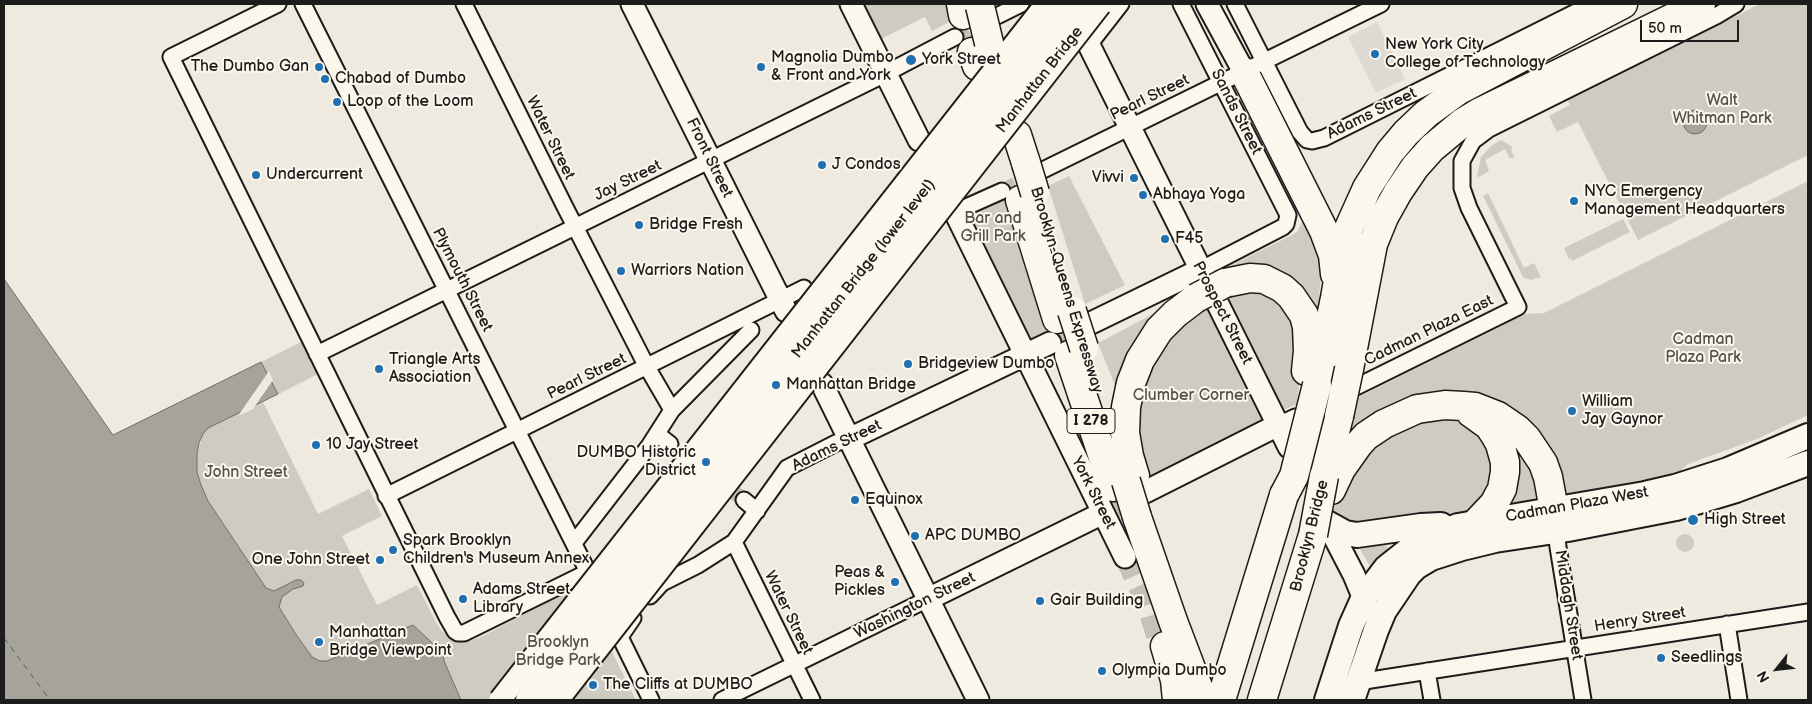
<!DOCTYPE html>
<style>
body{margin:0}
#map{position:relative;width:1812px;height:704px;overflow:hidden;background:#eeeadf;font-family:"Balsamiq Sans",sans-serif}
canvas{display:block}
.frame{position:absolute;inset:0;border:5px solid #1c1c1c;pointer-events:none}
.north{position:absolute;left:1752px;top:644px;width:50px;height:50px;-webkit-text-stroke:4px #fbf7ec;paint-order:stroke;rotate:241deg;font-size:14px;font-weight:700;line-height:20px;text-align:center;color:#1c1c1c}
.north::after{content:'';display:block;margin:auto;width:18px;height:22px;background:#1c1c1c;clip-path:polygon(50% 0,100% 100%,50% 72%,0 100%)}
.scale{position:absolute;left:1640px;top:20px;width:99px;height:22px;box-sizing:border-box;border:2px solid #1c1c1c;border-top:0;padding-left:6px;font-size:15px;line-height:18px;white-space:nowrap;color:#1c1c1c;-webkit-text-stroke:4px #fbf7ec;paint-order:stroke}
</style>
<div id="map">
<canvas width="1812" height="704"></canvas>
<div class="frame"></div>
<div class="north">N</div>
<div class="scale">50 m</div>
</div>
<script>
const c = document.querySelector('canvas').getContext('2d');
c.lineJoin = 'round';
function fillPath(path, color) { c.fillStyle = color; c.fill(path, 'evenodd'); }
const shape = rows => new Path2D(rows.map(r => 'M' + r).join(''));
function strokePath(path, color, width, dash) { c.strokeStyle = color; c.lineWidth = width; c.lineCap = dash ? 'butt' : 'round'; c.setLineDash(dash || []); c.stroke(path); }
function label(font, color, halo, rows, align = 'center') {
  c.font = font + ' "Balsamiq Sans",sans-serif'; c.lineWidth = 4; c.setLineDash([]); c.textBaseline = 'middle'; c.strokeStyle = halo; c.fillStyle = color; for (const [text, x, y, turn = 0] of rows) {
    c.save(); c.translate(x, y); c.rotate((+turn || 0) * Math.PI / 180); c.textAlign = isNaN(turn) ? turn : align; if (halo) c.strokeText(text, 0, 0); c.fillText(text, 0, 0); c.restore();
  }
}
const built = shape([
 [1377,22,1405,79,1376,93,1348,37]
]);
const green = shape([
 [859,4,947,4,951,21,932,31,925,17,877,41],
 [1760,4,1808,4,1808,155,1638,240,1578,122,1557,132,1549,116,1570,105,1567,100],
 [1501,140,1513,147,1511,149,1514,157,1510,159,1505,149,1485,160,1489,171,1479,177,1477,176,1481,157,1491,146],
 [1069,176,1125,285,1085,304,1048,186],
 [1808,181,1808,415,1757,439,1688,464,1674,476,1573,495,1569,501,1557,485,1473,398,1346,445,1353,400,1525,314,1544,313],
 [1488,193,1524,268,1534,263,1541,277,1531,280,1523,277,1483,196],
 [1005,199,1047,333,1033,340,1029,340,968,220,973,216],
 [1304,217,1323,258,1315,335,1310,311,1218,272,1292,235,1298,231],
 [1623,219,1630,232,1572,261,1571,258,1569,259,1564,248],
 [1239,285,1282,297,1303,350,1297,404,1286,409,1282,409,1222,291],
 [1193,293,1120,398,1098,343],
 [1204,299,1262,417,1262,420,1258,424,1142,481,1133,452,1144,365],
 [303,341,318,374,263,402,318,514,369,489,382,516,342,536,377,605,417,585,437,624,442,631,454,640,466,642,479,638,579,586,636,700,461,700,443,661,320,661,312,657,295,633,208,501,201,485,197,472,197,454,203,434,208,428,223,420,267,374,261,362],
 [1437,416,1464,420,1492,447,1494,488,1471,512,1366,529,1357,530,1336,515,1333,509,1349,471,1390,431],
 [1509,444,1526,449,1542,504,1502,506],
 '1676 543a9 9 0 1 1 18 0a9 9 0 1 1-18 0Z',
 [1385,544,1388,549,1370,567,1360,549]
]);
const water = shape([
 '1683 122a12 12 0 1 1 24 0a12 12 0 1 1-24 0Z',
 [4,279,113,435,261,362,278,394,208,428,203,434,199,443,197,454,197,472,201,485,208,501,266,588,274,591,296,580,301,580,304,583,303,586,293,589,282,597,279,607,295,633,312,657,320,661,327,661,413,625,443,653,444,661,461,700,4,700,4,279]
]);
const pier = shape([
 [269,371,273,380,253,409,238,416]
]);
const ferry = shape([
 [4,638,50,700]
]);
const streetTunnel = shape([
 [955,37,988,20],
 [1002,191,1035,175],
 [717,479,744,500]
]);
const secondaryTunnel = shape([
 [1050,343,1091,323],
 [1107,511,1145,492],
 [1125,557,1147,605,1158,640]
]);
const highwayTunnel = shape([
 [991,111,1004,150]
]);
const street = shape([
 [278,4,171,57,447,617,455,631,458,633,464,633,588,572,303,4],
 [464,4,565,207,647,367,672,410],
 [1181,4,1288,215,1286,224,1283,227,1200,270],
 [1235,4,1300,132,1307,140,1312,141,1324,138,1592,4],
 [997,16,1021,4],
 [1089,45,1121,4],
 [1043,170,1381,4],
 [955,212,1002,191],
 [317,354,873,80,955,37],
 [1356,387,1518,307,1469,208,1462,188,1462,161,1473,141,1489,129,1716,16,1736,4],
 [1278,425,1295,417],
 [657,434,670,444],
 [386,496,804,288],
 [744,500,757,511],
 [1556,530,1558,547,1583,700],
 [734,542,812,700],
 [574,543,649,446,672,410,751,330],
 [650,596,662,583,698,565,734,542,787,468,836,443,849,439],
 [633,618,620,637,651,700],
 [1727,624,1739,700],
 [1427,671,1432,700],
 [1358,682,1808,612],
 [722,700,928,599]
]);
const secondary = shape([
 [632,4,786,311],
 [851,4,919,140],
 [1207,4,1244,72],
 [1089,45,1289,447],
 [955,212,1125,557],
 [1091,323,1200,270],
 [822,384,978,700],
 [849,439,1050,343],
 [1145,492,1278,425],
 [1327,523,1354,575,1369,611],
 [928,599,1103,513]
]);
const primary = shape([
 [1327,523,1345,533,1357,535,1421,526,1441,525],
 [1327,700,1351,626,1364,597,1386,568,1420,541,1458,526,1645,494,1675,487,1728,470,1808,436],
 [1352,700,1376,630,1384,611,1409,574,1416,567,1431,558,1462,548,1495,540,1568,529,1676,508,1736,490,1808,463]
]);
const highway = shape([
 [961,4,963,15],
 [972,52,977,66],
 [1244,72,1324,231,1333,255,1335,274],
 [1017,135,1026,163],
 [1020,200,1057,319],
 [1225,283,1250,278,1264,279,1282,288,1291,296,1304,315,1307,327,1308,351,1306,371],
 [1069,355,1113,487],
 [1349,369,1373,244,1384,217,1398,192,1415,167,1432,148,1462,123,1480,112,1701,4],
 [1317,385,1335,298,1343,252,1349,228,1367,188,1390,152,1406,133,1426,114,1459,90,1623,4],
 [1471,413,1489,426,1495,435,1500,444,1505,462,1505,472,1502,489,1494,504,1477,522],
 [1135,476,1129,456,1125,433,1126,407,1131,383,1140,360,1159,330,1175,314,1196,298],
 [1324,476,1339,416],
 [1331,490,1341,469,1358,445,1366,436,1384,424,1417,409,1445,405,1463,406,1475,407,1498,416,1517,429,1527,439,1543,463,1548,477,1554,510],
 [1137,517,1173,621,1203,700],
 [1165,646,1175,680,1177,700],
 [1221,700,1284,495],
 [1262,700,1313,535]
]);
const rail = shape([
 [507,700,1053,4],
 [518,700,687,485,751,400],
 [539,700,1082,4],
 [548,700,1092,4]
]);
const secondaryBridge = shape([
 [500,700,1046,4]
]);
const primaryBridge = shape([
 [528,700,1071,4],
 [556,700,1099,4]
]);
const highwayBridge = shape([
 [980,6,989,43],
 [1026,163,1035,193],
 [1196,298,1225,283],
 [1072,311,1084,348],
 [1339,416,1349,369],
 [1126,481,1137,517],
 [1284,495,1294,476,1317,385],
 [1313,535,1324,476]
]);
const markers = [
 [1375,54,5,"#1f6fb2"],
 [911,60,6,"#1f6fb2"],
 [319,67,5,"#1f6fb2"],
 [761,67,5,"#1f6fb2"],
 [325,79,5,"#1f6fb2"],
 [337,102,5,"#1f6fb2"],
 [822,165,5,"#1f6fb2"],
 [256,175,5,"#1f6fb2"],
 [1134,178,5,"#1f6fb2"],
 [1143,195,5,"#1f6fb2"],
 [1574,201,5,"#1f6fb2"],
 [639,225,5,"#1f6fb2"],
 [1165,239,5,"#1f6fb2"],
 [621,271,5,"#1f6fb2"],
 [908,364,5,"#1f6fb2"],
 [379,369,5,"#1f6fb2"],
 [776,385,5,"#1f6fb2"],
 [1572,411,5,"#1f6fb2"],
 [316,445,5,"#1f6fb2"],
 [706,462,5,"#1f6fb2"],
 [855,500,5,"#1f6fb2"],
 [1693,520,6,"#1f6fb2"],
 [915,536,5,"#1f6fb2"],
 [393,550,5,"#1f6fb2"],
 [380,560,5,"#1f6fb2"],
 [895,582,5,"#1f6fb2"],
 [463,599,5,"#1f6fb2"],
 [1040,601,5,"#1f6fb2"],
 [319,642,5,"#1f6fb2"],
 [1661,658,5,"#1f6fb2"],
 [1102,671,5,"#1f6fb2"],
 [593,685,5,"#1f6fb2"]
];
const shields = [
 [1091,421,48]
];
const shieldNames = [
 ["I 278",1091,421]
];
const poiNames = [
 ["New York City",1385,45],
 ["College of Technology",1385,63],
 ["Magnolia Dumbo",771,58],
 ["& Front and York",771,76],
 ["York Street",922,60],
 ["The Dumbo Gan",309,67,"right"],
 ["Chabad of Dumbo",335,79],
 ["Loop of the Loom",347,102],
 ["J Condos",832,165],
 ["Undercurrent",266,175],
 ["Vivvi",1124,178,"right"],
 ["NYC Emergency",1584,192],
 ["Management Headquarters",1584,210],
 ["Abhaya Yoga",1153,195],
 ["Bridge Fresh",649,225],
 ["F45",1175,239],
 ["Warriors Nation",631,271],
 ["Triangle Arts",389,360],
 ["Association",389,378],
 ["Bridgeview Dumbo",918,364],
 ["Manhattan Bridge",786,385],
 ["William",1582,402],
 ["Jay Gaynor",1582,420],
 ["10 Jay Street",326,445],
 ["DUMBO Historic",696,453,"right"],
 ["District",696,471,"right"],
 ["Equinox",865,500],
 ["High Street",1704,520],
 ["APC DUMBO",925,536],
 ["Spark Brooklyn",403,541],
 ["Children's Museum Annex",403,559],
 ["One John Street",370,560,"right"],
 ["Peas &",885,573,"right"],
 ["Pickles",885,591,"right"],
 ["Adams Street",473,590],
 ["Library",473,608],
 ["Gair Building",1050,601],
 ["Manhattan",329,633],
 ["Bridge Viewpoint",329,651],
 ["Seedlings",1671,658],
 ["Olympia Dumbo",1112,671],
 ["The Cliffs at DUMBO",603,685]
];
const streetNames = [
 ["Manhattan Bridge",1040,80,-52],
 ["Pearl Street",1150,98,-26],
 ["Sands Street",1236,112,63],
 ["Adams Street",1372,114,-26],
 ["Water Street",550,138,64],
 ["Front Street",709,158,64],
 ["Jay Street",628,181,-26],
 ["Manhattan Bridge (lower level)",864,269,-52],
 ["Plymouth Street",462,280,63],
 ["Brooklyn-Queens Expressway",1066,290,73],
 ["Prospect Street",1222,313,63],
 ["Cadman Plaza East",1429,331,-26],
 ["Pearl Street",587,377,-26],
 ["Adams Street",837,446,-26],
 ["York Street",1093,493,63],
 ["Cadman Plaza West",1577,505,-10],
 ["Brooklyn Bridge",1310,536,-76],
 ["Middagh Street",1568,605,81],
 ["Washington Street",915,606,-26],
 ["Water Street",788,613,64],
 ["Henry Street",1640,620,-9]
];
const parkNames = [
 ["Walt",1722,101],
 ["Whitman Park",1722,119],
 ["Bar and",993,219],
 ["Grill Park",993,237],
 ["Cadman",1703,340],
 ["Plaza Park",1703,358],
 ["Clumber Corner",1191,396],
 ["John Street",246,473],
 ["Brooklyn",558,643],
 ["Bridge Park",558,661]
];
fillPath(built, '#dedad1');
fillPath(green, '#ceccc2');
fillPath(water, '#a6a39d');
strokePath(water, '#6f6d69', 1);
fillPath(pier, '#eeeadf');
strokePath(ferry, '#5a5956', 1, [6, 5]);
strokePath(streetTunnel, '#c4c1b8', 15, [15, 8]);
strokePath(secondaryTunnel, '#c4c1b8', 21, [21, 11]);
strokePath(highwayTunnel, '#c4c1b8', 28, [28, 14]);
strokePath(street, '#1c1c1c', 19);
strokePath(secondary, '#1c1c1c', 25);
strokePath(primary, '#1c1c1c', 28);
strokePath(highway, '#1c1c1c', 31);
strokePath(street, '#fbf7ec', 15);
strokePath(secondary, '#fbf7ec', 21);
strokePath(primary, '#fbf7ec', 24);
strokePath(highway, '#fbf7ec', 28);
strokePath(rail, '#1c1c1c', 4, [8, 4]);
strokePath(secondaryBridge, '#1c1c1c', 25, []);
strokePath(primaryBridge, '#1c1c1c', 28, []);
strokePath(highwayBridge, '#1c1c1c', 31, []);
strokePath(secondaryBridge, '#fbf7ec', 21);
strokePath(primaryBridge, '#fbf7ec', 24);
strokePath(highwayBridge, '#fbf7ec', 28);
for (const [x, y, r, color] of markers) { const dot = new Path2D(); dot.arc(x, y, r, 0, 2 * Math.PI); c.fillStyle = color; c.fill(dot); strokePath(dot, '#fbf7ec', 2); }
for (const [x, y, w] of shields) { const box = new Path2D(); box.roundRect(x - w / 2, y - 12.5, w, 25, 4); c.fillStyle = '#fbf7ec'; c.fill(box); strokePath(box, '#1c1c1c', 1); }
label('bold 15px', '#1c1c1c', null, shieldNames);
label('16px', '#1c1c1c', '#fbf7ec', poiNames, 'left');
label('16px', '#1c1c1c', '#fbf7ec', streetNames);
label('16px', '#51514e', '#fbf7ec', parkNames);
</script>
